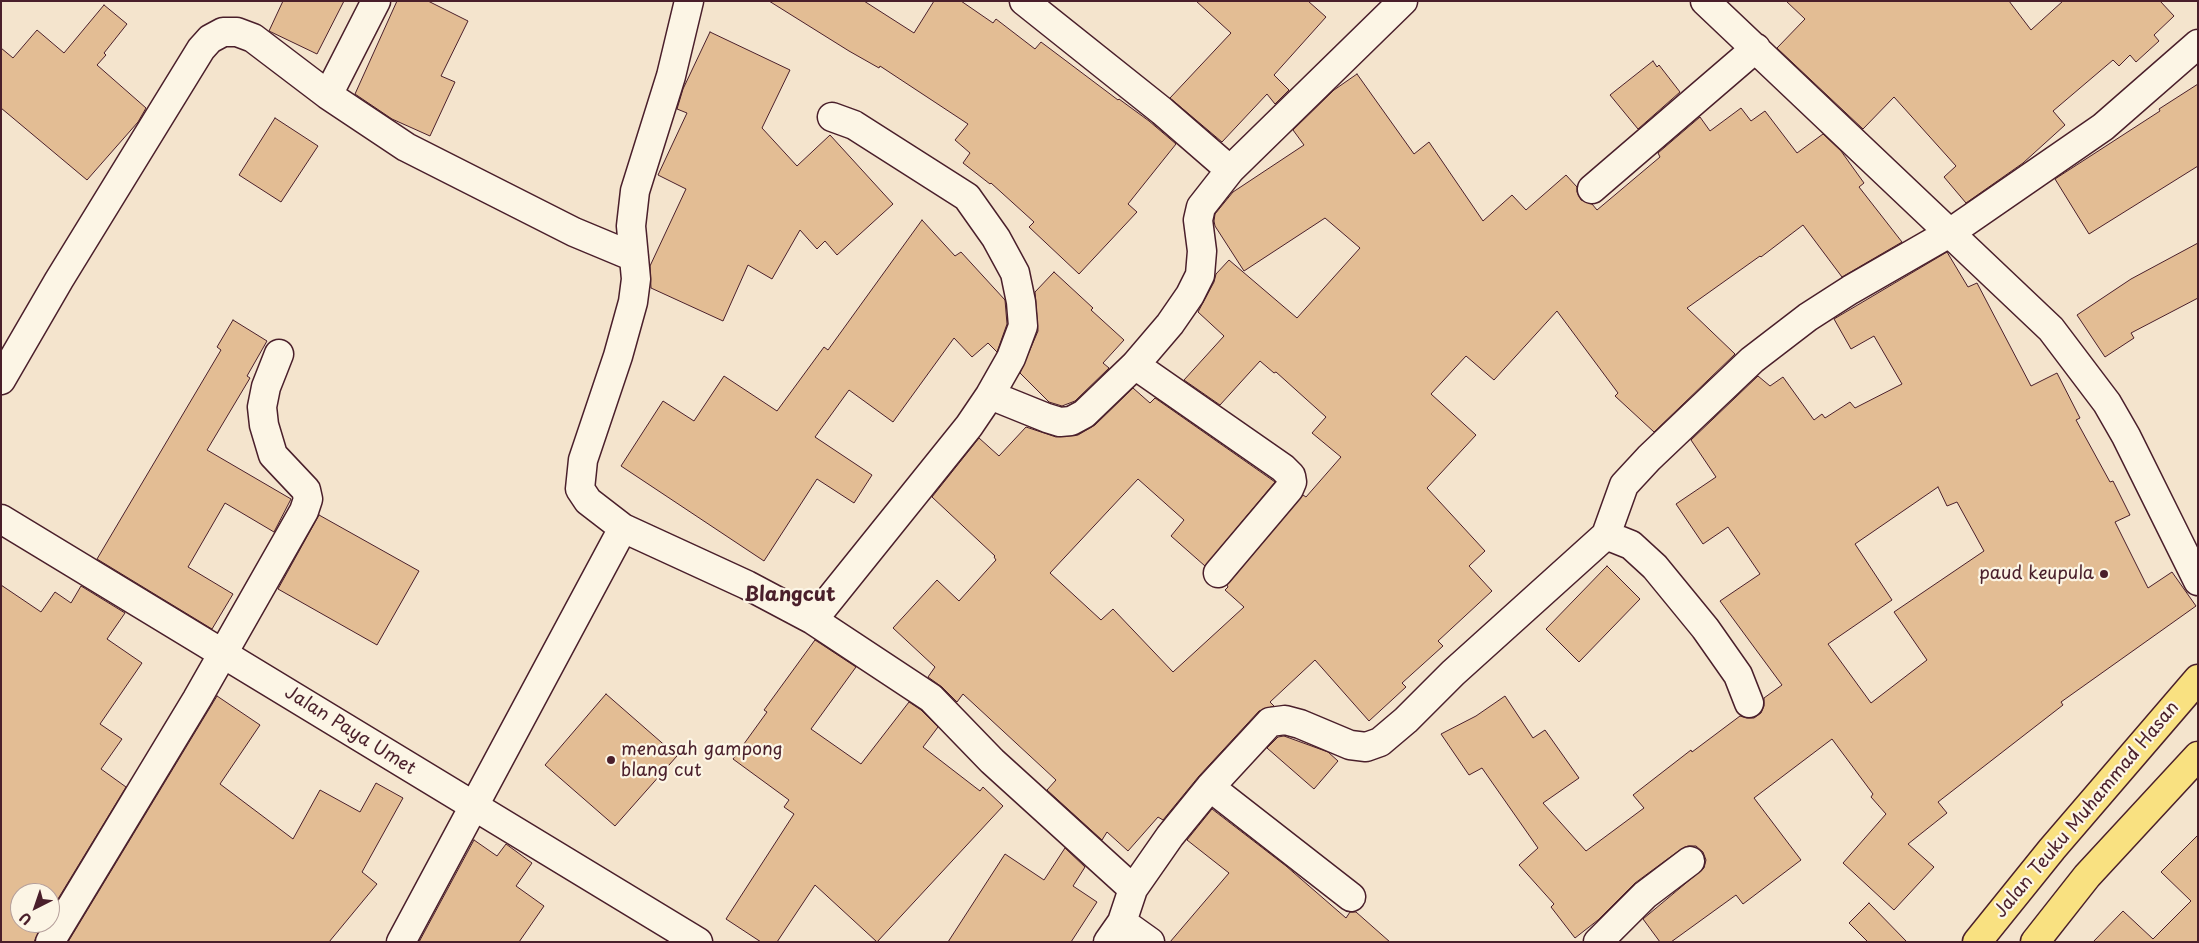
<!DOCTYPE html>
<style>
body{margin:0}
#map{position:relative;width:2199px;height:943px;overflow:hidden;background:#f4e4cd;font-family:"Playpen Sans",sans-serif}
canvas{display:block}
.frame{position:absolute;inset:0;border:2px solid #4a1f2b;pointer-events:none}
.north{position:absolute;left:10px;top:883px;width:50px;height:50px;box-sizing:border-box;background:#fcf5e5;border:1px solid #b59f9b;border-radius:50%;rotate:221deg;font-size:14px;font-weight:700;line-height:20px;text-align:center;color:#4a1f2b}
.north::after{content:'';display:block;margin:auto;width:18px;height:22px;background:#4a1f2b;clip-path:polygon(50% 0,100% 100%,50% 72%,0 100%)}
</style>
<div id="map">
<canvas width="2199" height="943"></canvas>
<div class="frame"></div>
<div class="north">U</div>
</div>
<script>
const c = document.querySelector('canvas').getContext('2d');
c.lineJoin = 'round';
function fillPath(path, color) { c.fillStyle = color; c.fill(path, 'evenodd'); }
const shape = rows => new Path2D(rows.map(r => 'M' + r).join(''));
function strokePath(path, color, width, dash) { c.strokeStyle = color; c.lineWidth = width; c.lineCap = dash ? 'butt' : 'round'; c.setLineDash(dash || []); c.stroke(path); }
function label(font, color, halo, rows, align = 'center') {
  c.font = font + ' "Playpen Sans",sans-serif'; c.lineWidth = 4.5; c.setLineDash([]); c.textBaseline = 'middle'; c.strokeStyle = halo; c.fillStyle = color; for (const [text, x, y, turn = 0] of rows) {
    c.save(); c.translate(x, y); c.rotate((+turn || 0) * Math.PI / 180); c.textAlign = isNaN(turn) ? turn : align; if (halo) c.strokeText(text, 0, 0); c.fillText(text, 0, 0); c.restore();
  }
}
const building = shape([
 [283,1,344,1,317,54,269,31,283,1],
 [397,1,428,1,468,21,441,76,455,82,430,136,392,119,355,94,397,1],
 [769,1,864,1,914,33,934,1,961,1,993,23,996,19,1035,49,1041,42,1118,100,1119,99,1149,121,1176,144,1128,204,1137,212,1079,274,1029,227,1034,222,991,183,990,184,963,163,970,153,955,140,968,124,880,66,879,68,849,51,769,1],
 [1196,1,1308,1,1326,17,1274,75,1289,90,1275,104,1267,94,1222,142,1170,98,1231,33,1196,1],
 [1786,1,2009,1,2031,30,2063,1,2160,1,2174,16,2154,35,2159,41,2136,62,2130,55,2119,66,2113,60,2053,111,2065,125,2023,163,1966,203,1944,177,1956,166,1894,97,1863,129,1777,48,1805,19,1786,1],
 [104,5,127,24,104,53,106,55,97,65,146,108,138,122,87,180,1,108,1,48,13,58,37,30,64,53,104,5],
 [710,32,790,70,762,128,797,166,830,135,893,204,837,255,825,241,817,249,800,230,772,279,748,265,723,321,651,288,650,266,686,189,658,175,687,113,677,109,683,89,710,32],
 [1653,61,1657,67,1659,65,1680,92,1638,129,1610,95,1653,61],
 [1357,74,1414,154,1429,142,1483,221,1512,195,1526,210,1566,175,1577,187,1577,192,1581,200,1592,204,1597,210,1660,157,1658,153,1700,117,1710,131,1741,108,1751,121,1765,111,1797,153,1823,134,1841,151,1864,183,1859,187,1902,242,1842,277,1803,225,1761,257,1760,256,1687,308,1735,354,1654,432,1615,396,1618,393,1557,311,1494,380,1466,356,1431,394,1476,435,1427,488,1485,551,1469,566,1492,591,1438,641,1443,646,1402,683,1406,687,1369,721,1315,660,1270,702,1274,706,1259,711,1199,776,1163,820,1158,817,1128,851,1107,832,1102,840,1047,790,1056,780,963,694,957,702,942,687,928,677,935,667,893,628,937,580,959,601,996,560,994,557,995,556,932,497,979,438,999,456,1026,427,1056,437,1078,435,1095,425,1133,388,1150,403,1155,398,1275,482,1205,566,1171,536,1184,520,1138,479,1050,573,1101,620,1113,609,1173,672,1244,607,1225,590,1228,587,1227,585,1303,495,1306,497,1341,457,1312,433,1326,417,1276,372,1274,373,1260,361,1220,405,1184,380,1224,336,1198,312,1214,282,1216,274,1229,260,1297,318,1360,248,1325,218,1244,271,1215,226,1214,221,1215,214,1233,192,1304,145,1293,130,1334,90,1357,74],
 [2198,84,2198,166,2089,234,2055,179,2160,111,2159,109,2198,84],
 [275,118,318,146,281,202,239,175,275,118],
 [922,220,955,256,961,252,1005,300,1007,324,997,352,988,343,972,357,954,338,893,422,849,390,815,437,872,475,854,503,817,479,764,561,621,466,663,401,694,421,724,376,777,411,824,347,828,350,922,220],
 [2198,243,2198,298,2131,333,2134,338,2105,357,2077,315,2131,279,2198,243],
 [1947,252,1968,287,1977,283,2031,386,2057,373,2080,418,2076,420,2110,482,2113,481,2130,515,2115,522,2148,588,2172,572,2196,606,2061,702,2063,705,1938,802,1947,813,1908,844,1934,867,1894,910,1843,863,1886,814,1871,797,1873,794,1832,739,1754,798,1801,860,1743,904,1736,895,1671,942,1660,942,1643,919,1704,868,1706,860,1703,852,1696,846,1688,846,1681,849,1635,883,1598,920,1575,938,1551,907,1554,904,1519,865,1538,848,1482,768,1469,775,1441,734,1476,716,1505,696,1533,738,1545,730,1579,778,1543,803,1586,851,1644,808,1633,795,1691,750,1692,752,1740,716,1747,718,1754,718,1761,713,1764,706,1764,698,1782,685,1720,601,1760,574,1728,527,1703,544,1676,504,1716,477,1691,440,1758,376,1770,386,1783,377,1814,420,1822,414,1825,418,1850,402,1855,408,1902,384,1874,336,1851,349,1834,319,1947,252],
 [1938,487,1947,506,1957,502,1984,551,1894,612,1927,660,1871,703,1828,644,1892,600,1855,544,1938,487],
 [1054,272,1093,308,1091,310,1124,340,1103,363,1109,368,1075,401,1062,406,1049,402,1020,373,1038,331,1035,292,1054,272],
 [233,320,267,341,247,376,250,378,207,450,291,499,274,532,225,503,188,567,233,594,212,629,97,559,221,350,217,347,233,320],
 [319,515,419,571,377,645,278,589,319,515],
 [1607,566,1640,599,1579,662,1546,629,1607,566],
 [1,585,41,612,55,592,71,603,81,586,125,613,107,639,142,663,100,724,122,739,101,769,126,787,50,912,50,893,20,893,20,923,43,923,34,942,1,942,1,585],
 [815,640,856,667,811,729,861,764,909,702,921,710,938,727,923,747,980,791,983,787,1003,806,877,942,815,885,777,942,761,942,726,919,794,814,784,807,789,800,733,759,767,712,764,710,815,640],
 [606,694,677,756,615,826,545,765,606,694],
 [217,696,260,725,220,784,293,839,320,790,360,812,376,783,403,798,362,872,377,884,329,942,68,942,217,696],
 [1284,736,1328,752,1338,761,1314,789,1267,748,1278,737,1284,736],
 [1212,809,1286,866,1346,918,1350,912,1356,912,1390,942,1170,942,1229,873,1187,840,1212,809],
 [2198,835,2198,942,2093,942,2123,911,2153,939,2191,901,2161,872,2198,835],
 [474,840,497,856,506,844,532,863,516,886,544,906,519,942,419,942,474,840],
 [1065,848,1085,867,1073,886,1097,902,1071,942,948,942,1005,854,1044,880,1065,848],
 [1869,903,1907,942,1868,942,1849,923,1869,903]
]);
const minor = shape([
 [376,1,328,95,406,147,574,232,634,257],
 [689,1,671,76,635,191,631,226,636,279,633,302,618,356,583,460,580,489,588,501,623,528,747,585,813,620,931,698,992,761,1133,889],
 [1024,1,1162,111,1230,170],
 [1705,1,2051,329,2107,403,2126,436,2198,581],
 [832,117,854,125,967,197,996,238,1015,273,1021,302,1023,326,1011,358,990,395],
 [1592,189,1756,48],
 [1135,365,1283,468,1291,476,1292,482,1289,489,1218,573],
 [1,380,59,280,201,49,210,39,223,32,237,32,253,38,328,95],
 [1,519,698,942],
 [1606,535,1631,545,1655,567,1705,628,1738,675,1749,703],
 [813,620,969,426,990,395,1047,418,1060,422,1071,421,1084,414,1135,365,1170,324,1190,295,1200,275,1202,251,1198,220,1201,207,1230,170,1403,1],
 [1210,787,1351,897],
 [1122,922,1150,942],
 [50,942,197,699,304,511,308,499,306,490,273,455,264,425,262,407,266,387,279,354],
 [401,942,623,528],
 [1108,942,1122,922,1133,889,1170,836,1210,787,1270,722,1285,720,1300,724,1350,745,1366,747,1380,742,1406,720,1453,673,1606,535,1624,485,1649,458,1752,360,1808,317,1850,290,1951,232,2103,127,2198,44],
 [1598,942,1645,895,1690,861]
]);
const highway = shape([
 [1977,942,2052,849,2198,679],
 [2035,942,2087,876,2198,756]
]);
const markers = [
 [2104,574,5,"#4a1f2b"],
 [611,760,5,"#4a1f2b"]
];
const poiNames = [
 ["paud keupula",2094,574],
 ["menasah gampong",621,750,"left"],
 ["blang cut",621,771,"left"]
];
const streetNames = [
 ["Jalan Paya Umet",350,731,32],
 ["Jalan Teuku Muhammad Hasan",2087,810,-50]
];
const quarterNames = [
 ["Blangcut",790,595]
];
fillPath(building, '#e3bd94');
strokePath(building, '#4a1f2b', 1);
strokePath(minor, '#4a1f2b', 31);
strokePath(highway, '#4a1f2b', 31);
strokePath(minor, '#fcf5e5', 28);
strokePath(highway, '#f9e181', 28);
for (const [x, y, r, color] of markers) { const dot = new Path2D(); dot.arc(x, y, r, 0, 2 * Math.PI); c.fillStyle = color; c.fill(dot); strokePath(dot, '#fcf5e5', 2); }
label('18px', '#4a1f2b', '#fcf5e5', poiNames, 'right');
label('18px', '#4a1f2b', '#fcf5e5', streetNames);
label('bold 20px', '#4a1f2b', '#fcf5e5', quarterNames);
</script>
